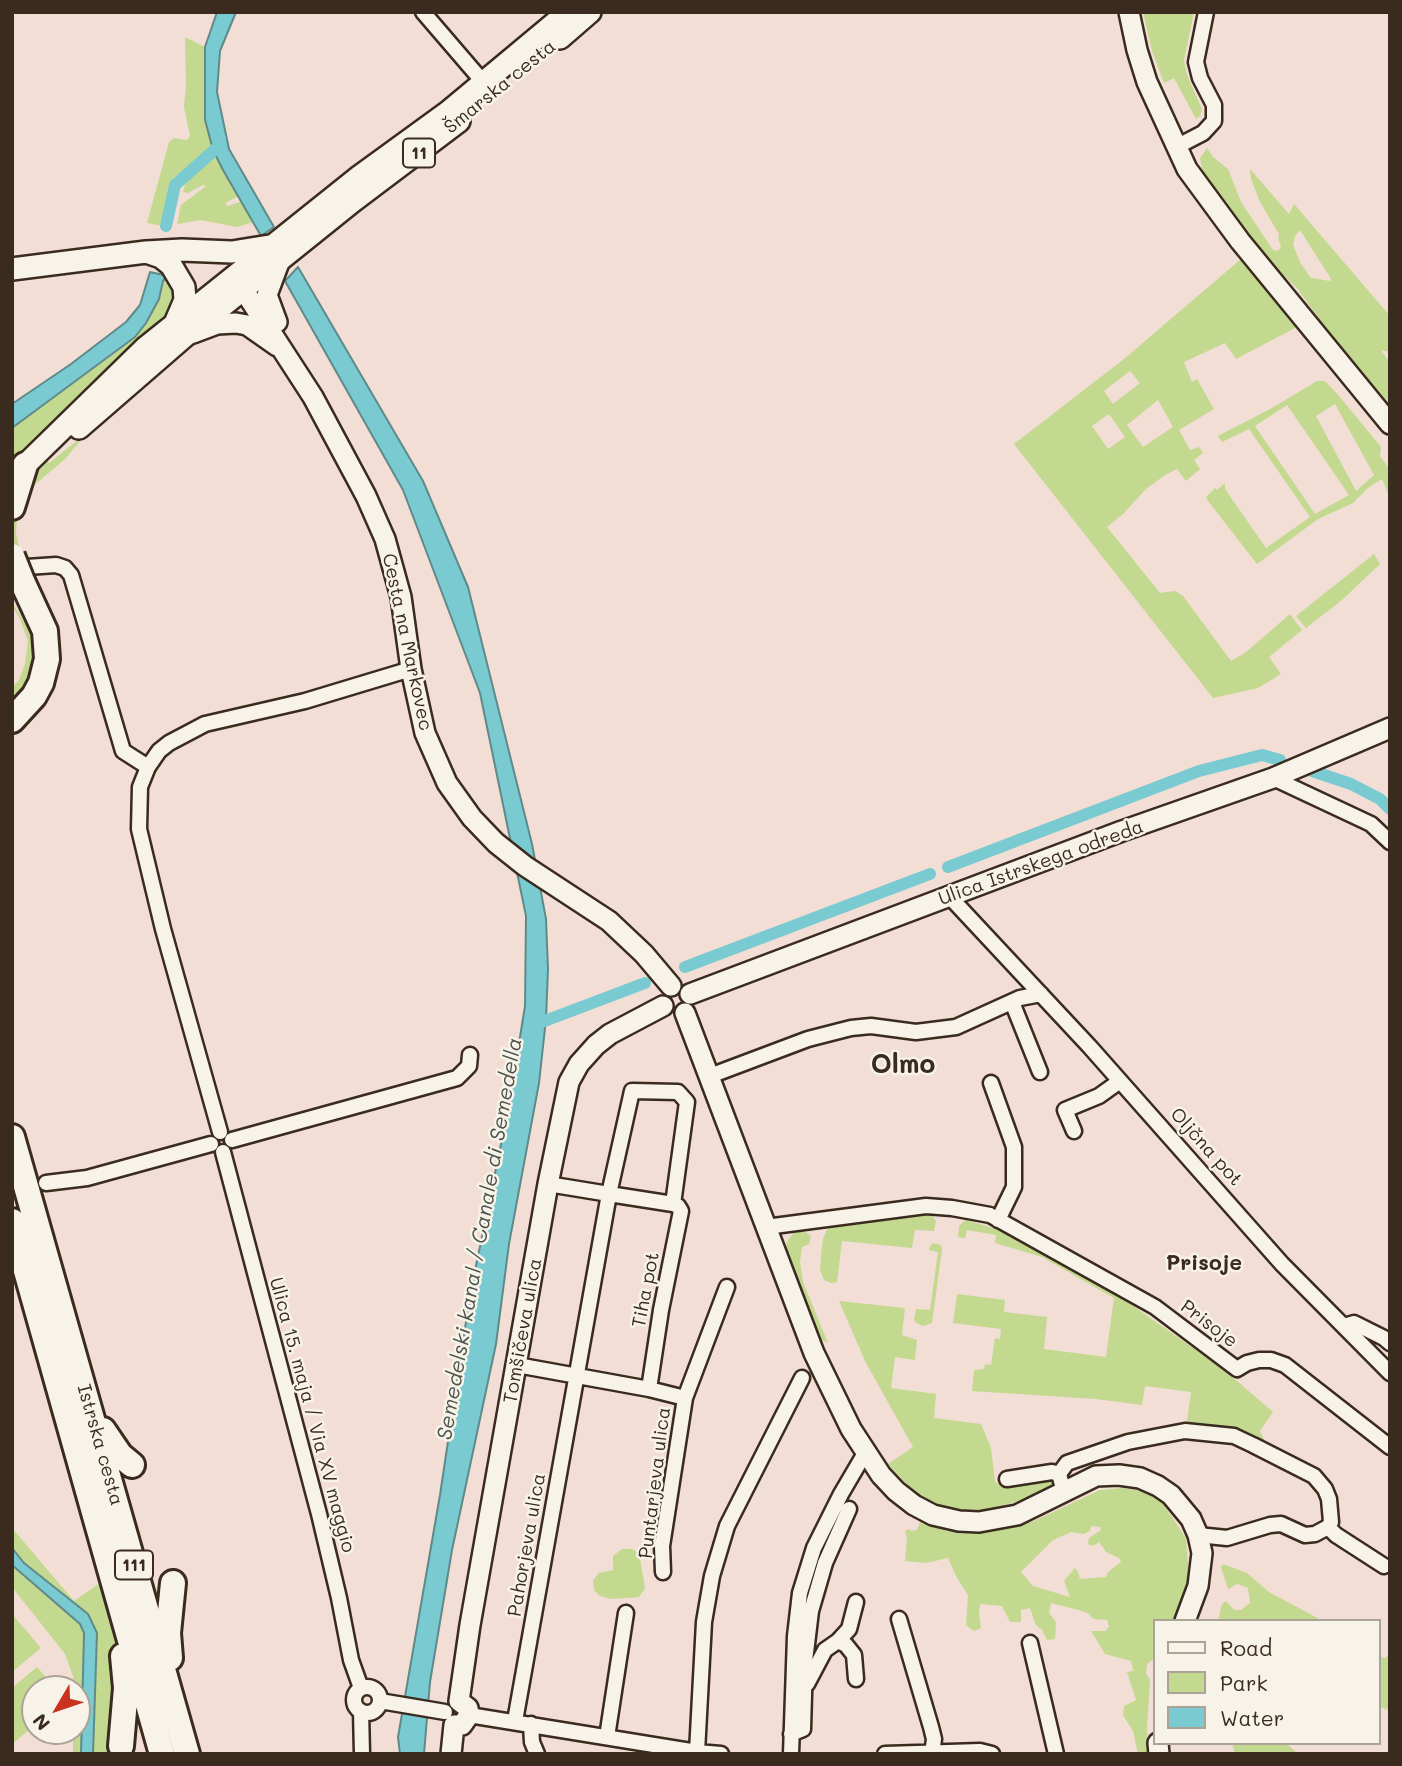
<!DOCTYPE html>
<meta charset="utf-8">
<style>
body{margin:0}
#map{position:relative;width:1402px;height:1766px;overflow:hidden;background:#f2ded5;font-family:Mali,sans-serif}
canvas{display:block}
.frame{position:absolute;inset:0;border:14px solid #3b2a1e;pointer-events:none}
.legend{position:absolute;left:1153px;top:1619px;width:228px;height:126px;box-sizing:border-box;background:#f7f3e8;border:2px solid #aca397;margin:0;padding:9px 12px;list-style:none;font-size:21px;color:#3b2a1e}
.legend li{display:flex;align-items:center;gap:14px;height:35px}
.legend b{width:35px;border:2px solid #aca397}
.north{position:absolute;left:21px;top:1675px;width:70px;height:70px;box-sizing:border-box;background:#f7f3e8;border:2px solid #aca397;border-radius:50%;rotate:231deg;font-size:19px;font-weight:700;line-height:28px;text-align:center;color:#3b2a1e}
.north::after{content:'';display:block;margin:auto;width:24px;height:32px;background:#c8321e;clip-path:polygon(50% 0,100% 100%,50% 72%,0 100%)}
</style>
<div id="map">
<canvas width="1402" height="1766"></canvas>
<div class="frame"></div>
<ul class="legend">
<li><b style="height:9px;background:#f7f3e8"></b>Road</li>
<li><b style="height:19px;background:#c2d98f"></b>Park</li>
<li><b style="height:19px;background:#79cad1"></b>Water</li>
</ul>
<div class="north">N</div>
</div>
<script>
const c = document.querySelector('canvas').getContext('2d');
c.lineJoin = 'round';
function fillPath(path, color) { c.fillStyle = color; c.fill(path, 'evenodd'); }
const shape = rows => new Path2D(rows.map(r => 'M' + r).join(''));
function strokePath(path, color, width, dash) { c.strokeStyle = color; c.lineWidth = width; c.lineCap = dash ? 'butt' : 'round'; c.setLineDash(dash || []); c.stroke(path); }
function label(font, color, halo, rows, align = 'center') {
  c.font = font + ' Mali,sans-serif'; c.lineWidth = 5; c.setLineDash([]); c.textBaseline = 'middle'; c.strokeStyle = halo; c.fillStyle = color; for (const [text, x, y, turn = 0] of rows) {
    c.save(); c.translate(x, y); c.rotate((+turn || 0) * Math.PI / 180); c.textAlign = isNaN(turn) ? turn : align; if (halo) c.strokeText(text, 0, 0); c.fillText(text, 0, 0); c.restore();
  }
}
const green = shape([
 [1143,12,1194,12,1184,60,1187,75,1202,109,1200,116,1196,119,1174,78,1164,83,1152,51],
 [185,37,205,47,205,120,214,150,239,196,225,203,228,206,242,201,253,222,237,227,201,220,177,224,181,205,206,186,203,185,188,193,183,192,186,180,179,175,174,177,170,186,163,226,147,223,169,142,174,138,187,140,190,136,184,107,186,85],
 [1207,148,1213,157,1228,169,1241,202,1273,250,1278,251,1281,246,1278,239,1279,234,1260,202,1251,179,1250,169,1289,214,1294,204,1390,316,1390,352,1381,350,1390,363,1390,405,1337,344,1297,288,1276,268,1226,207,1203,175,1200,158],
 [1300,230,1331,279,1330,281,1311,278,1301,264,1293,245,1295,236],
 [1241,259,1297,327,1236,359,1225,343,1184,362,1192,382,1197,379,1214,409,1179,430,1190,450,1199,447,1203,453,1194,460,1200,469,1186,481,1177,469,1165,475,1146,489,1123,514,1107,527,1160,593,1175,591,1183,596,1231,661,1245,653,1290,614,1302,630,1269,657,1281,674,1258,688,1213,698,1014,444,1124,359],
 [1130,371,1140,383,1113,404,1104,391],
 [1158,400,1173,427,1143,447,1127,425],
 [1109,414,1125,437,1108,449,1092,426],
 [163,280,174,281,177,290,169,315,105,372,70,408,40,452,49,463,88,432,64,460,26,492,17,516,16,534,23,562,22,581,13,595,14,605,29,630,34,645,34,661,21,693,12,702,12,687,19,680,25,664,28,641,20,619,12,606,12,428,135,337,146,323,159,299],
 [1317,381,1325,381,1339,396,1381,447,1380,456,1390,470,1390,498,1382,479,1369,487,1353,503,1318,519,1257,564,1208,501,1206,497,1215,488,1217,490,1225,483,1225,489,1266,548,1310,517,1249,429,1222,442,1218,436,1272,408],
 [1335,404,1374,475,1356,491,1316,416],
 [1287,405,1349,495,1315,514,1255,426],
 [1374,554,1380,564,1342,600,1306,628,1296,616],
 [931,1214,936,1221,934,1231,915,1230,912,1248,842,1241,837,1282,831,1283,824,1280,820,1270,821,1257,823,1238,828,1228],
 [965,1220,997,1229,1070,1269,1126,1301,1223,1369,1273,1412,1260,1431,1267,1446,1186,1430,1191,1392,1145,1386,1142,1405,1096,1399,972,1391,974,1370,984,1369,985,1364,991,1365,995,1338,1000,1339,1001,1329,953,1323,957,1294,1005,1300,1004,1312,1047,1317,1044,1349,1106,1357,1114,1298,1042,1257,995,1243,996,1235,967,1230,965,1238,961,1238,958,1236,959,1226],
 [801,1229,811,1236,809,1244,802,1247,800,1262,803,1282,828,1343,822,1340,808,1309,785,1249,788,1240,794,1232],
 [932,1243,941,1245,942,1249,932,1323,923,1326,916,1323,914,1319,916,1309,930,1310,938,1252,929,1250],
 [839,1301,905,1308,902,1335,917,1340,915,1360,895,1357,891,1388,936,1394,934,1418,981,1424,991,1448,995,1482,1003,1487,1048,1478,1053,1479,1053,1486,1037,1495,989,1510,965,1510,941,1506,914,1492,888,1464,913,1447,866,1363],
 [1122,1488,1142,1491,1161,1501,1186,1538,1189,1576,1173,1621,1155,1621,1155,1658,1147,1664,1146,1673,1150,1680,1147,1728,1149,1754,1138,1754,1133,1731,1123,1715,1124,1706,1136,1700,1127,1672,1133,1671,1131,1661,1105,1654,1091,1631,1106,1631,1109,1626,1107,1620,1093,1619,1089,1614,1082,1611,1051,1603,1049,1613,1056,1622,1055,1639,1047,1640,1042,1630,1036,1625,1030,1608,1021,1610,1021,1622,1010,1622,1002,1606,980,1604,979,1614,981,1628,974,1631,966,1625,968,1595,957,1578,948,1558,926,1563,905,1561,907,1537,905,1531,909,1529,911,1531,917,1530,920,1522,947,1531,990,1532,1034,1521,1100,1490],
 [1091,1526,1100,1527,1101,1530,1089,1538,1088,1544,1093,1546,1099,1542,1106,1552,1119,1558,1121,1562,1108,1572,1106,1577,1080,1579,1078,1572,1075,1568,1064,1581,1070,1597,1033,1586,1021,1572,1053,1540,1071,1532,1084,1534,1090,1531],
 [12,1528,74,1601,100,1583,117,1638,121,1661,111,1754,93,1754,97,1633,88,1614,24,1563,12,1548],
 [622,1549,632,1549,639,1553,645,1588,639,1597,611,1599,600,1596,594,1590,593,1580,599,1573,613,1570,613,1556],
 [1223,1564,1247,1573,1269,1592,1323,1621,1218,1621,1222,1604,1226,1601,1234,1610,1241,1610,1250,1603,1248,1588,1237,1584,1228,1589,1221,1567],
 [12,1565,80,1624,84,1633,81,1754,73,1754,73,1731,77,1731,77,1689,74,1689,73,1676,65,1654,12,1587],
 [12,1614,41,1648,12,1672],
 [1390,1654,1390,1711,1379,1706,1379,1656,1385,1658],
 [37,1667,56,1689,35,1689,35,1725,12,1744,12,1688],
 [1232,1743,1286,1743,1298,1754,1235,1754]
]);
const water = shape([
 [217,12,236,12,220,51,217,92,229,149,274,227,261,236,223,170,213,150,205,120,205,47,217,12],
 [298,267,423,481,468,587,532,844,546,919,548,969,546,1019,539,1083,509,1244,496,1344,452,1550,430,1682,424,1754,400,1754,398,1737,440,1495,470,1295,509,1105,525,1006,526,916,480,693,403,490,285,281,298,267],
 [150,272,168,276,163,281,159,299,146,323,135,337,12,428,12,404,71,364,126,322,140,305,150,272],
 [12,1548,24,1563,88,1614,97,1633,93,1754,81,1754,84,1633,80,1624,12,1565,12,1548]
]);
const canal = shape([
 [166,226,175,185,220,145,220,139],
 [1312,771,1351,784,1380,799,1390,809],
 [948,867,1199,771,1262,755,1280,760],
 [685,967,930,874],
 [534,1025,645,983]
]);
const street = shape([
 [423,12,484,83],
 [1176,147,1203,133,1214,121,1214,105,1200,78,1196,62,1206,12],
 [12,568,56,565,65,568,71,575,123,751,148,767],
 [1273,778,1371,824,1390,842],
 [949,896,1090,1047,1282,1264,1390,1373],
 [1012,1002,1040,1072],
 [715,1074,808,1039,851,1028,871,1026,916,1032,956,1027,1020,998,1041,994],
 [991,1083,1014,1147,1014,1187,998,1220],
 [1074,1131,1065,1110,1099,1096,1120,1081],
 [220,1132,163,929,139,829,140,787,148,767,159,751,169,743,205,724,305,701,411,669],
 [232,1140,457,1078,469,1066,470,1055],
 [223,1152,319,1514,339,1598,351,1660,361,1688],
 [46,1183,87,1178,211,1144],
 [766,1227,926,1206,952,1208,990,1215,1155,1307,1237,1369,1247,1363,1259,1360,1271,1360,1285,1365,1390,1447],
 [1344,1326,1354,1323,1384,1338,1390,1343],
 [517,1365,649,1389,685,1398],
 [649,1389,661,1310,681,1211,678,1206,673,1204,609,1194,632,1091,678,1092,687,1102,673,1204],
 [1007,1479,1052,1472,1059,1474],
 [1064,1492,1059,1474,1067,1463,1128,1442,1185,1431,1234,1436,1253,1445,1314,1476,1325,1489,1329,1499,1331,1522,1328,1527,1315,1534,1305,1535,1281,1524,1270,1525,1227,1538,1198,1535],
 [1328,1527,1336,1535,1384,1566],
 [663,1572,662,1546,685,1398,727,1287],
 [899,1619,931,1727,934,1739,932,1754],
 [838,1641,849,1629,856,1602],
 [1030,1643,1056,1754],
 [807,1684,825,1650,838,1641,846,1645,854,1655,856,1679],
 '354 1700a13 13 0 1 1 26 0a13 13 0 1 1-26 0Z',
 [380,1701,445,1712],
 [361,1711,362,1754],
 [469,1715,697,1752,721,1754],
 [515,1721,609,1194,548,1184],
 [531,1724,532,1742,537,1754],
 [791,1734,803,1729,805,1661,811,1611,825,1563,849,1509],
 [607,1737,626,1613],
 [697,1752,704,1622,712,1576,727,1526,802,1378],
 [791,1754,795,1636,800,1593,814,1548,841,1494,865,1453],
 [885,1754,980,1751,992,1754]
]);
const secondary = shape([
 [1129,12,1137,50,1147,82,1187,169,1240,241,1390,424],
 [243,289,313,397,366,496,385,539,401,597,411,669,425,733,447,783,472,818,496,843,525,866,609,921,644,954,671,986],
 [277,322,267,295,280,260],
 [193,333,217,324,236,323,247,325,277,346],
 [690,994,1122,831,1273,778,1390,728],
 [685,1013,814,1353,851,1429,881,1475,896,1491,914,1505,933,1515,959,1521,979,1522,1017,1515,1096,1476,1119,1475,1140,1478,1158,1486,1171,1495,1191,1519,1198,1535,1202,1553,1198,1586,1185,1621],
 [459,1701,470,1625,548,1184,569,1082,579,1064,596,1045,610,1034,663,1006],
 [454,1725,462,1725,469,1715,468,1708,459,1701],
 [1158,1743,1159,1754],
 [451,1754,454,1725]
]);
const primary = shape([
 [560,38,590,12],
 [146,252,161,257,171,265,184,287,185,300,176,321],
 [12,269,146,252,182,250,232,252,269,246],
 [79,428,185,336,353,201,459,121],
 [15,475,145,348,360,176,448,112,568,12]
]);
const highway = shape([
 [12,507,25,465],
 [12,720,34,696,41,683,47,659,45,631,22,581],
 [12,1137,187,1754],
 [12,1221,162,1754],
 [103,1430,120,1455,132,1465],
 [170,1658,168,1633,173,1583],
 [121,1746,126,1688,123,1656]
]);
const highwayBridge = shape([
 [12,556,22,581]
]);
const shields = [
 [419,153,32],
 [134,1565,38]
];
const shieldNames = [
 ["11",419,153],
 ["111",134,1565]
];
const streetNames = [
 ["Šmarska cesta",500,87,-39],
 ["Cesta na Markovec",407,642,78],
 ["Ulica Istrskega odreda",1041,863,-20],
 ["Oljčna pot",1206,1147,48],
 ["Tiha pot",646,1290,-79],
 ["Prisoje",1209,1324,37],
 ["Tomšičeva ulica",523,1331,-80],
 ["Ulica 15. maja / Via XV maggio",312,1415,75],
 ["Istrska cesta",100,1445,74],
 ["Puntarjeva ulica",655,1483,-83],
 ["Pahorjeva ulica",527,1545,-80]
];
const waterNames = [
 ["Semedelski kanal / Canale di Semedella",480,1239,-80]
];
const neighbourhoodNames = [
 ["Prisoje",1204,1264]
];
const districtNames = [
 ["Olmo",903,1065]
];
fillPath(green, '#c2d98f');
fillPath(water, '#79cad1');
strokePath(water, '#608a89', 2);
strokePath(canal, '#79cad1', 12);
strokePath(street, '#3b2a1e', 19);
strokePath(secondary, '#3b2a1e', 24);
strokePath(primary, '#3b2a1e', 26);
strokePath(highway, '#3b2a1e', 30);
strokePath(street, '#f7f3e8', 14);
strokePath(secondary, '#f7f3e8', 19);
strokePath(primary, '#f7f3e8', 21);
strokePath(highway, '#f7f3e8', 24);
strokePath(highwayBridge, '#3b2a1e', 30, []);
strokePath(highwayBridge, '#f7f3e8', 24);
for (const [x, y, w] of shields) { const box = new Path2D(); box.roundRect(x - w / 2, y - 14.5, w, 29, 5); c.fillStyle = '#f7f3e8'; c.fill(box); strokePath(box, '#3b2a1e', 2); }
label('bold 18px', '#3b2a1e', null, shieldNames);
label('19px', '#3b2a1e', '#f7f3e8', streetNames);
label('italic 21px', '#4a524b', '#f7f3e8', waterNames);
label('bold 21px', '#3b2a1e', '#f7f3e8', neighbourhoodNames);
label('bold 26px', '#3b2a1e', '#f7f3e8', districtNames);
</script>
